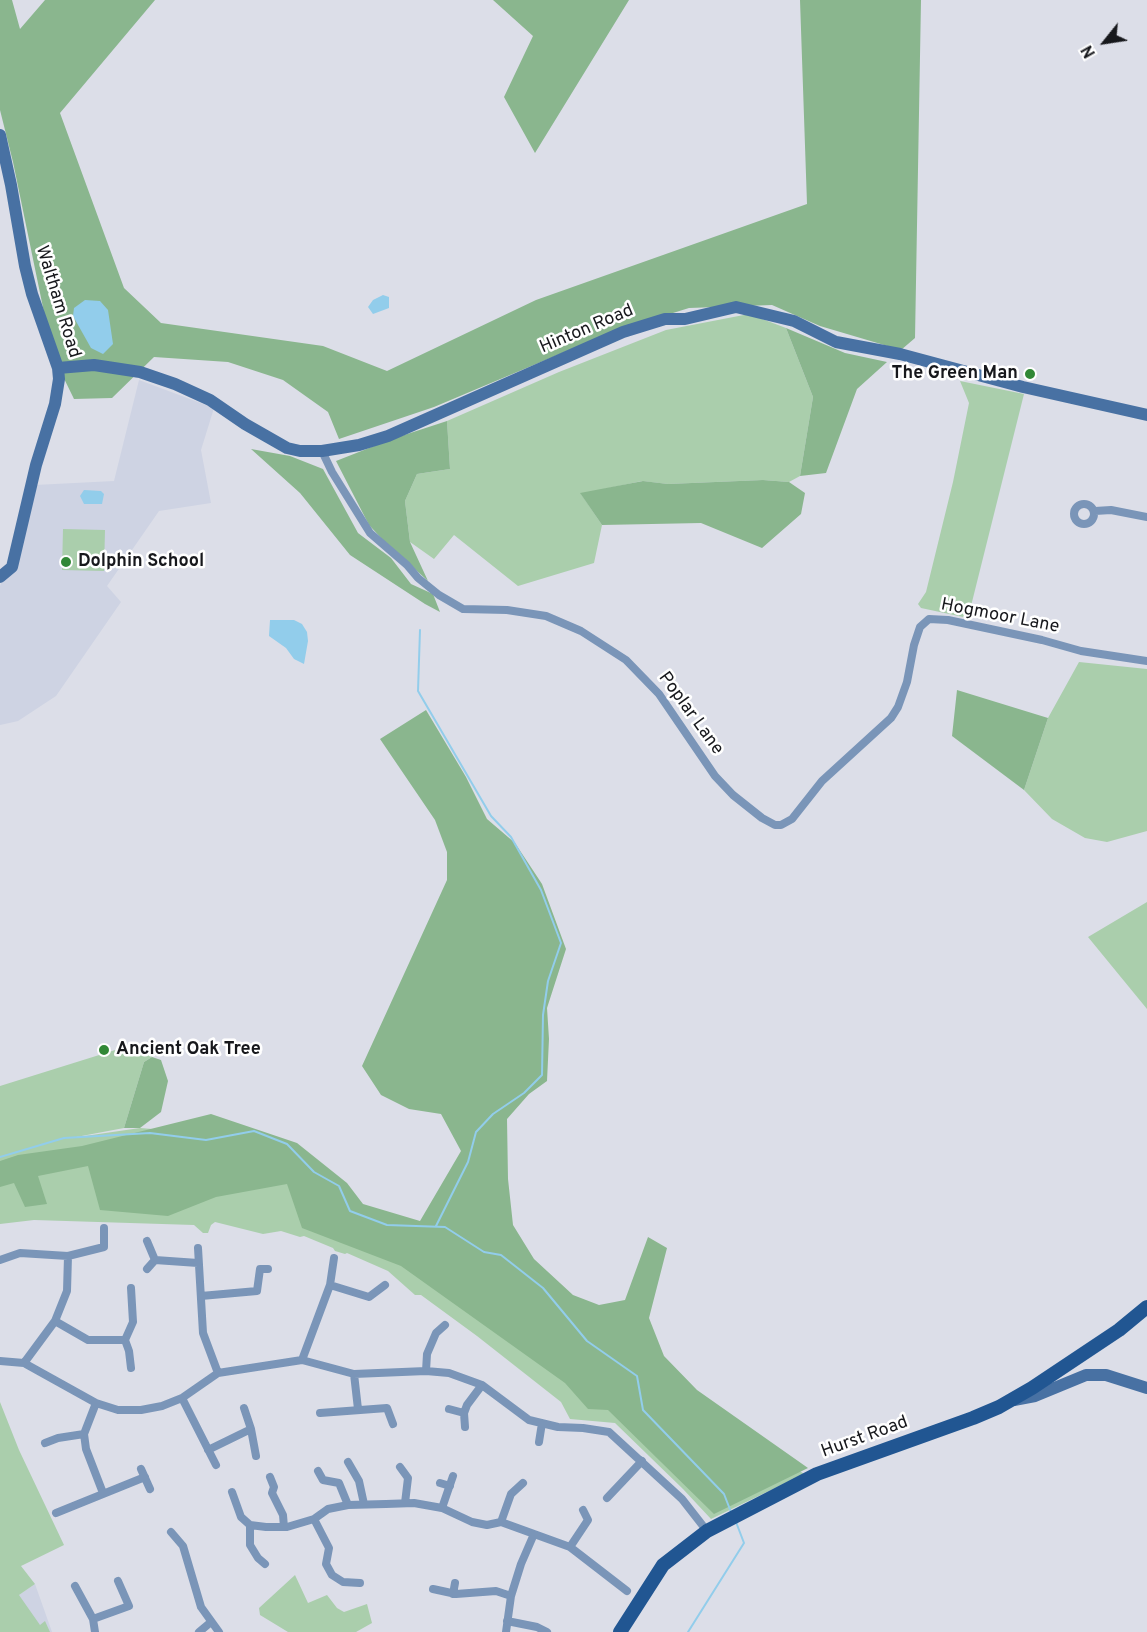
<!DOCTYPE html>
<style>
body{margin:0}
#map{position:relative;width:1147px;height:1632px;overflow:hidden;background:#dcdee8;font-family:Overpass,sans-serif}
canvas{display:block}
.north{position:absolute;left:1075px;top:12px;width:60px;height:60px;-webkit-text-stroke:4px #fff;paint-order:stroke;rotate:240deg;font-size:16px;font-weight:700;line-height:24px;text-align:center;color:#17181c}
.north::after{content:'';display:block;margin:auto;width:21px;height:27px;background:#17181c;clip-path:polygon(50% 0,100% 100%,50% 72%,0 100%)}
</style>
<div id="map">
<canvas width="1147" height="1632"></canvas>
<div class="north">N</div>
</div>
<script>
const c = document.querySelector('canvas').getContext('2d');
c.lineJoin = 'round';
function fillPath(path, color) { c.fillStyle = color; c.fill(path, 'evenodd'); }
const shape = rows => new Path2D(rows.map(r => 'M' + r).join(''));
function strokePath(path, color, width, dash) { c.strokeStyle = color; c.lineWidth = width; c.lineCap = dash ? 'butt' : 'round'; c.setLineDash(dash || []); c.stroke(path); }
function label(font, color, halo, rows, align = 'center') {
  c.font = font + ' Overpass,sans-serif'; c.lineWidth = 5; c.setLineDash([]); c.textBaseline = 'middle'; c.strokeStyle = halo; c.fillStyle = color; for (const [text, x, y, turn = 0] of rows) {
    c.save(); c.translate(x, y); c.rotate((+turn || 0) * Math.PI / 180); c.textAlign = isNaN(turn) ? turn : align; if (halo) c.strokeText(text, 0, 0); c.fillText(text, 0, 0); c.restore();
  }
}
const built = shape([
 [139,380,214,408,201,450,211,503,159,511,107,586,121,602,56,696,18,721,0,725,0,586,35,485,114,481],
 [35,1584,52,1632,0,1632,0,1608]
]);
const green = shape([
 [749,314,786,328,813,397,800,476,789,482,763,480,668,484,642,481,581,494,602,525,594,563,518,586,454,535,434,559,410,542,405,501,417,474,450,469,447,421,559,372,666,330],
 [960,381,1024,394,968,618,921,608,918,604,926,592,953,482,969,403],
 [63,529,105,530,104,571,62,570],
 [1079,662,1147,669,1147,831,1107,842,1085,838,1052,819,1024,790,1048,718],
 [1147,902,1147,1009,1088,937],
 [128,1046,153,1050,152,1057,144,1062,124,1128,71,1138,140,1128,252,1137,345,1212,725,1417,804,1474,711,1519,683,1489,615,1423,570,1419,561,1402,477,1336,421,1295,415,1295,388,1271,347,1253,345,1254,335,1251,333,1248,304,1236,300,1237,281,1231,263,1234,215,1222,211,1225,208,1233,203,1233,194,1225,34,1220,0,1224,0,1086],
 [0,1402,19,1450,64,1545,21,1566,35,1584,19,1595,40,1625,45,1621,50,1632,0,1632],
 [295,1575,308,1603,327,1595,337,1608,344,1612,367,1604,372,1623,356,1632,288,1632,260,1615,259,1608]
]);
const forest = shape([
 [0,0,12,0,20,29,45,0,155,0,60,113,124,288,161,323,323,346,387,371,536,300,807,204,800,0,921,0,915,338,901,350,820,326,772,305,689,308,612,332,434,407,339,439,328,412,283,380,228,362,154,357,112,398,74,399,53,356,13,162,0,110],
 [493,0,629,0,535,153,504,97,533,36],
 [786,328,845,353,887,362,857,389,826,473,800,476,813,397],
 [447,421,450,469,417,474,405,501,410,542,428,581,383,540,369,525,336,461,392,439],
 [251,449,290,456,323,469,358,533,391,558,411,584,433,594,440,612,425,604,350,555,300,493],
 [763,480,789,482,805,493,801,514,762,548,701,523,602,525,580,493,643,481,668,484],
 [957,690,1048,718,1024,790,952,736],
 [426,710,466,777,487,819,515,843,542,884,566,949,547,1008,549,1039,547,1081,529,1094,507,1119,508,1179,513,1225,534,1259,573,1295,599,1305,625,1300,648,1237,667,1248,649,1318,664,1356,697,1390,808,1468,714,1514,608,1410,588,1409,565,1383,401,1266,302,1228,287,1184,216,1197,168,1216,100,1210,88,1166,38,1176,47,1204,25,1207,14,1183,0,1187,0,1161,18,1155,82,1146,211,1114,297,1143,347,1183,363,1204,420,1221,461,1151,441,1114,409,1109,381,1095,362,1066,447,880,447,852,435,820,380,739],
 [152,1057,161,1060,168,1081,161,1112,140,1128,124,1128,144,1062]
]);
const water = shape([
 [383,295,389,297,389,308,373,314,368,307,373,300],
 [85,300,100,301,108,310,113,344,103,354,91,348,73,316,74,308],
 [84,490,101,491,104,494,102,504,84,504,80,496],
 [270,620,294,620,302,624,307,632,308,641,304,664,294,659,286,648,269,636]
]);
const stream = shape([
 [420,630,418,691,491,816,511,837,541,890,561,943,548,981,543,1015,542,1075,524,1093,493,1114,476,1132,468,1162,436,1226],
 [0,1157,64,1138,150,1133,206,1140,254,1131,287,1144,314,1172,339,1186,350,1211,387,1225,445,1227,484,1252,501,1255,543,1288,587,1341,637,1376,643,1410,724,1494,731,1512],
 [688,1632,744,1543,736,1522]
]);
const street = shape([
 [322,451,332,472,370,533,407,565,418,578,439,595,463,609,507,610,546,616,581,631,626,660,659,694,715,776,733,795,762,818,775,825,781,825,792,819,822,781,891,718,898,707,907,682,914,645,920,627,929,619,948,620,1042,640,1081,651,1147,661],
 '1074 514a10 10 0 1 1 20 0a10 10 0 1 1-20 0Z',
 [1095,511,1111,510,1147,517],
 [147,1241,155,1260,198,1263],
 [198,1248,203,1333,218,1373],
 [68,1256,104,1247,104,1228],
 [0,1260,20,1253,68,1256,67,1291,55,1321,24,1363],
 [147,1269,155,1260],
 [330,1285,334,1258],
 [201,1296,257,1291,260,1269,268,1269],
 [55,1321,88,1340,125,1340,133,1322,131,1288],
 [125,1340,129,1351,131,1368],
 [302,1360,330,1285,369,1297,385,1285],
 [0,1361,24,1363,96,1403,118,1410,141,1410,162,1406,182,1398,218,1373,302,1360,354,1374,426,1371,449,1373,482,1385,529,1420,558,1427,583,1428,609,1432,682,1499,707,1531],
 [426,1371,427,1354,436,1333,445,1325],
 [354,1374,358,1409],
 [182,1398,216,1465],
 [96,1403,84,1434,86,1449,103,1493],
 [244,1408,251,1429,256,1456],
 [449,1409,464,1413],
 [320,1413,387,1408,393,1424],
 [465,1427,464,1413,467,1405,482,1385],
 [539,1442,542,1423],
 [45,1443,58,1438,84,1434],
 [208,1450,251,1429],
 [348,1462,359,1481,364,1504],
 [400,1467,408,1478,405,1503],
 [141,1469,150,1489],
 [318,1471,323,1480,339,1483,348,1505],
 [270,1477,274,1487,272,1493,283,1515,284,1527],
 [440,1483,450,1486],
 [232,1492,241,1517,250,1525,266,1527,287,1527,314,1519,328,1509,348,1505,386,1504,414,1503,442,1508,472,1522,487,1525,501,1522,570,1547,627,1591],
 [607,1498,642,1461],
 [442,1508,453,1476],
 [56,1513,145,1477],
 [314,1519,329,1548,326,1564,332,1575,343,1582,360,1583],
 [501,1522,511,1494,523,1483],
 [250,1525,250,1545,258,1558,265,1564],
 [171,1532,183,1546,201,1607,219,1632],
 [570,1547,588,1520,583,1510],
 [75,1586,93,1619,95,1632],
 [433,1589,456,1594,496,1591,511,1596],
 [453,1594,455,1583],
 [93,1619,129,1606,118,1581],
 [507,1621,537,1627,547,1632],
 [199,1632,211,1622],
 [506,1632,511,1596,521,1564,534,1534]
]);
const secondary = shape([
 [0,135,11,185,25,266,32,294,58,368,59,379,55,404,36,465,12,567,0,577],
 [58,368,94,365,140,372,175,384,210,400,245,424,287,448,300,451,322,451,359,445,388,436,623,332,665,319,685,319,736,307,794,321,836,342,900,354,1023,387,1147,415],
 [1014,1400,1035,1396,1086,1375,1106,1375,1147,1388]
]);
const primary = shape([
 [620,1632,663,1565,707,1531,817,1474,973,1418,999,1407,1032,1388,1119,1330,1147,1307]
]);
const markers = [
 [1030,374,6,"#318836"],
 [66,562,6,"#318836"],
 [104,1050,6,"#318836"]
];
const streetNames = [
 ["Waltham Road",57,302,73],
 ["Hinton Road",587,330,-23],
 ["Hogmoor Lane",1000,617,11],
 ["Poplar Lane",690,714,54],
 ["Hurst Road",865,1438,-20]
];
const poiNames = [
 ["The Green Man",1018,374,"right"],
 ["Dolphin School",78,562],
 ["Ancient Oak Tree",116,1050]
];
fillPath(built, '#ced3e3');
fillPath(green, '#aaceac');
fillPath(forest, '#8ab68e');
fillPath(water, '#92cdeb');
strokePath(stream, '#92cdeb', 2);
strokePath(street, '#7a95b8', 8);
strokePath(secondary, '#4871a3', 12);
strokePath(primary, '#215692', 14);
for (const [x, y, r, color] of markers) { const dot = new Path2D(); dot.arc(x, y, r, 0, 2 * Math.PI); c.fillStyle = color; c.fill(dot); strokePath(dot, '#fff', 2); }
label('18px', '#17181c', '#fff', streetNames);
label('bold 18px', '#17181c', '#fff', poiNames, 'left');
</script>
